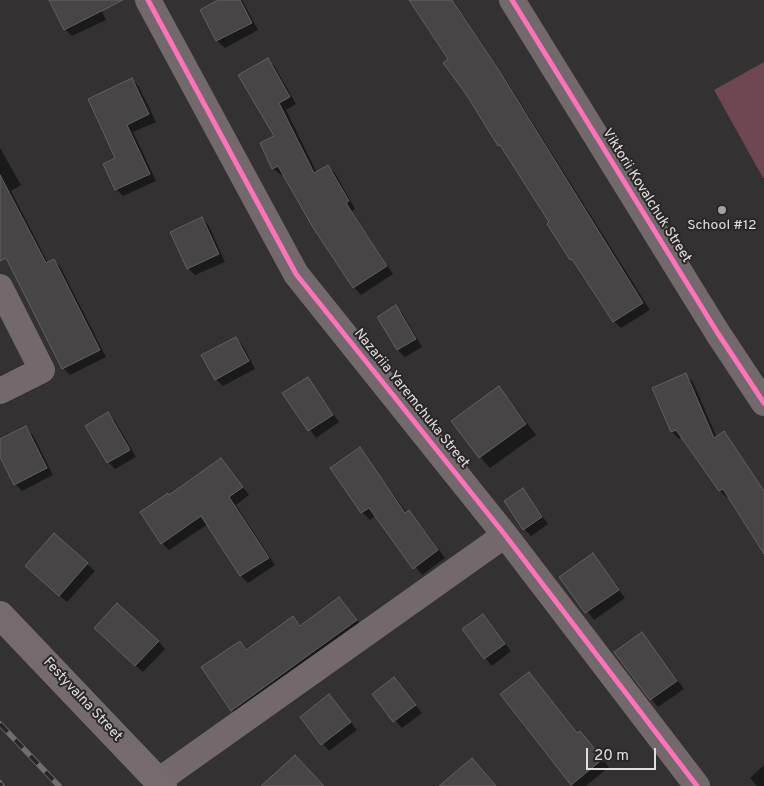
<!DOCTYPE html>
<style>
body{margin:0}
#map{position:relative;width:764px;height:786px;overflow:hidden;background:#343132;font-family:Overpass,sans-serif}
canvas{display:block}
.scale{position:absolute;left:586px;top:748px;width:70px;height:22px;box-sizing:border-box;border:2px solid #e2dfe0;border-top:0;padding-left:6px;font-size:15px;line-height:18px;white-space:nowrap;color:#e2dfe0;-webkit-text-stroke:4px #2b2728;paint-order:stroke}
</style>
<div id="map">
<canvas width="764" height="786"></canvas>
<div class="scale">20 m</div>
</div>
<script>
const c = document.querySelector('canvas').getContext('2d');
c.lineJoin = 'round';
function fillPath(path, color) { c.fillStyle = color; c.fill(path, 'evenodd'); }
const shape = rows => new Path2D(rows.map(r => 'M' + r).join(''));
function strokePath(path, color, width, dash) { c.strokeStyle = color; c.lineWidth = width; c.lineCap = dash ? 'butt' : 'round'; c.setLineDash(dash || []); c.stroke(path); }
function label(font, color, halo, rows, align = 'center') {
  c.font = font + ' Overpass,sans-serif'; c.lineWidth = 4; c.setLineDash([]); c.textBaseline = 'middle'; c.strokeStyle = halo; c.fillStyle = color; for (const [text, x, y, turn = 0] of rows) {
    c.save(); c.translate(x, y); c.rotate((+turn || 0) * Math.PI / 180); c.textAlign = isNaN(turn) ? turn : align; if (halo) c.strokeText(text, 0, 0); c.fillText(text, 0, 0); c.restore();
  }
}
const green = shape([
 [764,62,764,178,763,178,714,90]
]);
const shadow = shape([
 [50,0,96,0,106,20,72,36,65,29],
 [221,0,242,0,258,30,225,48,217,41,202,10],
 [412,0,453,0,506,80,650,310,621,328,614,321,578,266,571,259,551,223],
 [268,60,275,67,296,104,286,110,317,173,328,166,335,173,355,209,352,211,393,274,361,295,354,287,313,225,283,174,281,175,273,168,275,137],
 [132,79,139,87,156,122,133,132,156,181,123,196,116,189],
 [0,148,21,185,11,191,48,263,54,260,61,268,106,357,70,375,63,368,0,247],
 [202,218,209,226,225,262,195,275,188,268],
 [396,307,403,314,422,347,405,357,398,350,379,317],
 [236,338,243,346,255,369,223,386,216,379],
 [686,375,693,382,717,438,724,433,730,439,728,439,764,495,764,549,729,496,727,498,720,491,682,437,679,439,672,432],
 [307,378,339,422,316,438,284,394],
 [498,388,509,399,536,435,490,468,480,457],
 [108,414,115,421,136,457,115,469,108,462],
 [25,428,33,435,53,475,22,491,15,484,0,454,0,440],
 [360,449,407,513,409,512,416,519,445,558,422,575,376,515,370,520,362,512,332,468],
 [220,459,249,495,236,505,275,565,248,583,241,576,208,524,169,550,162,543,169,497],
 [523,490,548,524,531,536,524,529],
 [593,555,625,598,594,620,561,577],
 [87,564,95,571,67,602,33,573],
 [339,598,365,630,241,719,232,710,239,643,248,651,293,618,302,626],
 [483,616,511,651,492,666,485,658],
 [642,634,684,689,658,707,615,652],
 [103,636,158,641,165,649,143,672],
 [394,678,422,713,402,728,373,694],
 [502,694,587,740,609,767,586,786,574,786],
 [329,696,357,730,329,751,301,717],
 [764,765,764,786,757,786,750,778]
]);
const building = shape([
 [49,0,123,0,64,30,49,0],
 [218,0,240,0,252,23,216,41,200,10,218,0],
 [409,0,452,0,500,72,643,303,613,322,572,259,570,260,547,224,549,222,500,145,498,146,466,94,443,63,448,59,409,0],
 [268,58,290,97,279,103,314,173,328,165,349,201,346,203,387,266,353,288,312,226,278,166,272,169,260,143,274,136,238,75,268,58],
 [132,78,149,114,127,125,150,174,115,190,103,164,115,158,88,99,132,78],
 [0,175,46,263,54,259,100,350,62,369,6,258,0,261,0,175],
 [202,217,219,254,187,269,170,232,202,217],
 [396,305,416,339,397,350,377,317,396,305],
 [236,337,249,361,215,380,201,355,236,337],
 [686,373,714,438,724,431,764,491,764,554,723,489,719,491,676,430,671,432,652,388,686,373],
 [308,377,333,415,308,431,282,393,308,377],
 [499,386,526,424,479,458,451,421,499,386],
 [108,412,130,450,107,463,85,426,108,412],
 [26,426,47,468,14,485,0,457,0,439,26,426],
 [360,447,405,513,409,510,438,550,413,569,369,508,361,513,330,468,360,447],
 [221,458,243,487,229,497,269,558,240,576,201,516,161,544,140,512,168,493,169,495,221,458],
 [523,488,542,517,523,530,504,501,523,488],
 [54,533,88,563,59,596,25,566,54,533],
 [593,553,619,590,585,613,559,577,593,553],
 [339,597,357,620,231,711,201,667,240,641,246,650,293,616,300,626,339,597],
 [117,603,159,641,135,666,94,628,117,603],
 [483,614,505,644,484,659,462,629,483,614],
 [642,632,677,681,650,700,614,652,642,632],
 [529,672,577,733,580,731,603,759,571,785,500,694,529,672],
 [394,677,416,705,393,722,372,694,394,677],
 [329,694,351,722,321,745,300,717,329,694],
 [295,755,324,786,261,786,295,755],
 [472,758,496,786,439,786,472,758]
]);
const street = shape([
 [148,0,296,274,505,535,697,786],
 [512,0,717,332,764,403],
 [0,287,42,370,0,391],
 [158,781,505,535]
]);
const secondary = shape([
 [0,615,163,786]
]);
const rail = shape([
 [0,724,59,786],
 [0,783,2,786]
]);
const cycleway = shape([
 [148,0,296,274,505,535,697,786],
 [512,0,717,332,764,403]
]);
const markers = [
 [722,210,5,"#a5a2a3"]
];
const streetNames = [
 ["Viktorii Kovalchuk Street",646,196,58],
 ["Nazariia Yaremchuka Street",411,399,51],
 ["Festyvalna Street",82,700,47]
];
const poiNames = [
 ["School #12",722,226]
];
fillPath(green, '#6e4751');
fillPath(shadow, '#0007');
fillPath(building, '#474546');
strokePath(building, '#636061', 1);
strokePath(street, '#73686b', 26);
strokePath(secondary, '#756b6e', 28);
strokePath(rail, '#746d6e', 5.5);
strokePath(rail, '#2b2728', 4, [11]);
strokePath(cycleway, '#fb73b8', 5);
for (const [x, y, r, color] of markers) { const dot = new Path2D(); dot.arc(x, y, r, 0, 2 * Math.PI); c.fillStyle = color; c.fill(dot); strokePath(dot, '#2b2728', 2); }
label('14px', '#e2dfe0', '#2b2728', streetNames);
label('14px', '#e2dfe0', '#2b2728', poiNames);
</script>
